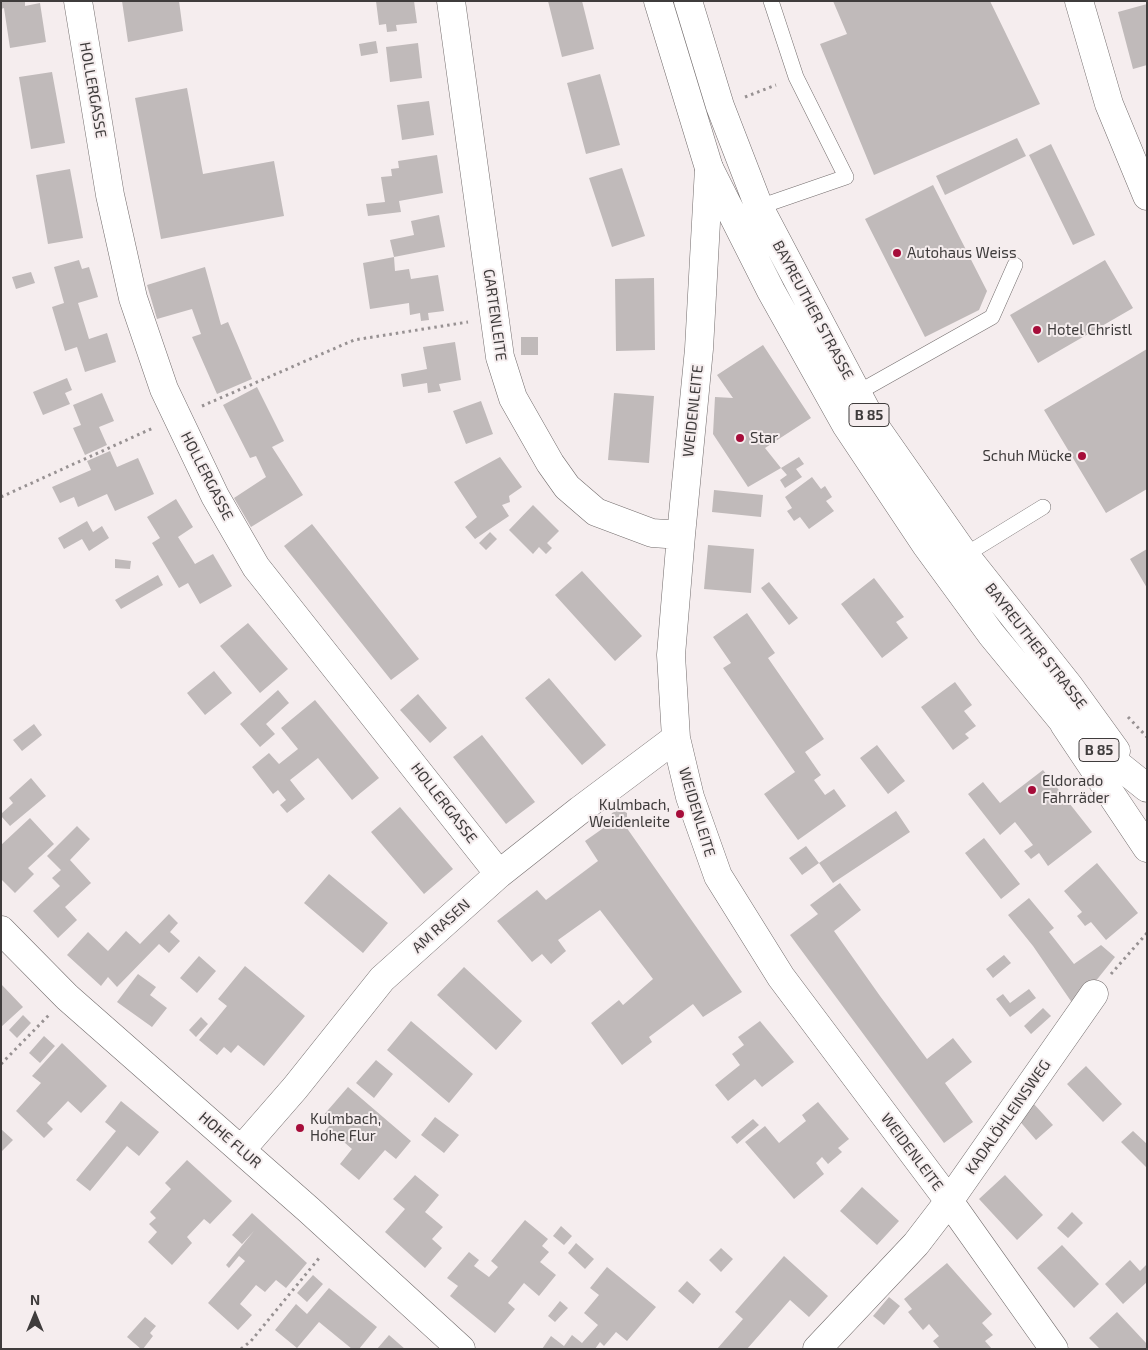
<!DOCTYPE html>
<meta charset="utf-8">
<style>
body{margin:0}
#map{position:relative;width:1148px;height:1350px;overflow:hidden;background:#f5edee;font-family:"Exo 2",sans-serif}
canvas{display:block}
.frame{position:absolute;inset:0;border:2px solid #3f3c3c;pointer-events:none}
.north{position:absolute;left:10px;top:1290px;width:50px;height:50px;-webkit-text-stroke:4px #f5edee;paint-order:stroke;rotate:0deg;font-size:14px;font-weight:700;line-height:20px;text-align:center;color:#3f3c3c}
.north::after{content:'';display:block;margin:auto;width:18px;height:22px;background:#3f3c3c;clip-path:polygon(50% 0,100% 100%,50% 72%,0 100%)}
</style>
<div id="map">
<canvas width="1148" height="1350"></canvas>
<div class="frame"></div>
<div class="north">N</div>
</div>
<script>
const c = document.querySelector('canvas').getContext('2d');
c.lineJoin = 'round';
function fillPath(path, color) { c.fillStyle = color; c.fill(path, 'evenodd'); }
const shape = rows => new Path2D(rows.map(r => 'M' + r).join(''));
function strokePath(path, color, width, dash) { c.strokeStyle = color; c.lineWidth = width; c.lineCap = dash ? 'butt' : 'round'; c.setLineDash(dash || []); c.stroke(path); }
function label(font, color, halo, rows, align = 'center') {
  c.font = font + ' "Exo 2",sans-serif'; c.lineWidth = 4; c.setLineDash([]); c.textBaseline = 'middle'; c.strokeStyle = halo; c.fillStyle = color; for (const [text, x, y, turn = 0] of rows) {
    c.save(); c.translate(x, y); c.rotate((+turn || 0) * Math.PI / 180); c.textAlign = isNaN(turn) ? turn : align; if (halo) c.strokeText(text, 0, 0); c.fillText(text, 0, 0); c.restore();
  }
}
const building = shape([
 [1,1,25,1,25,6,40,3,46,42,10,48,4,8,1,9],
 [122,1,179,1,183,31,128,42],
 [376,1,414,1,417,23,396,25,397,31,387,32,386,24,379,25],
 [548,1,582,1,594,49,562,57],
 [833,1,990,1,1040,104,874,175,820,44,847,34],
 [1147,4,1147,65,1133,69,1118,12],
 [376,41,378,53,361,56,359,44],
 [418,43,422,78,390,82,386,47],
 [52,72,65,143,31,149,19,77],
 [600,74,620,145,586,154,567,83],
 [187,88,203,174,274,161,284,216,161,239,135,98],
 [429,101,434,135,402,140,397,105],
 [1017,138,1026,156,945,195,936,176],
 [1051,144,1095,235,1073,245,1029,155],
 [437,155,443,193,399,201,401,212,368,216,366,204,385,202,381,177,392,176,391,169,399,168,398,161],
 [622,168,645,236,612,247,589,178],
 [70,169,83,238,48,244,36,175],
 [933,185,987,291,979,310,925,337,865,219],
 [439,215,445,247,394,257,395,271,409,269,411,279,438,275,444,311,428,313,429,320,421,321,420,313,410,315,409,303,370,309,363,263,394,257,390,240,414,235,411,221],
 [79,260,82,269,89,267,98,297,78,303,89,339,107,333,116,362,85,372,77,347,65,351,52,307,64,303,54,267],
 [1105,260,1133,308,1038,363,1010,315],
 [205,267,221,325,228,322,252,379,217,394,192,337,201,334,192,309,157,319,147,285],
 [31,272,35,283,16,289,12,277],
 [654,278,655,350,616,351,615,279],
 [521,337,538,337,538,355,521,355],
 [455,342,461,380,439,384,441,391,428,393,427,383,403,387,401,374,427,369,423,347],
 [763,345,811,418,765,448,781,468,799,457,804,464,796,469,802,477,785,488,780,480,787,475,781,468,748,487,713,434,715,397,733,398,717,375],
 [1147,349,1147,489,1106,513,1044,410],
 [67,378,72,390,65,393,70,404,43,415,33,392],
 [257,387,284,441,272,447,303,495,251,527,234,498,266,477,256,456,250,458,223,405],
 [102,393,114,421,99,427,107,445,85,455,73,428,81,425,73,405],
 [614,393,654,396,649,463,608,460],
 [481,401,493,434,466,444,453,411],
 [110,451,117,467,138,458,154,494,115,511,107,494,78,507,74,497,60,503,52,487,91,470,87,461],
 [500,457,522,487,509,496,510,502,502,505,509,516,475,539,465,527,477,517,454,482],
 [812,477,821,489,825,486,832,497,826,501,834,511,809,529,800,517,794,521,787,511,792,508,785,497],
 [714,490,763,495,761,517,712,512],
 [176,499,193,527,178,537,195,564,213,554,232,586,200,604,188,583,179,588,152,543,160,538,147,517],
 [533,505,559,531,547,543,552,548,546,554,539,547,533,554,509,530],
 [87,521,93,532,102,526,109,538,89,551,82,539,64,549,58,538],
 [312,524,419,659,391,680,284,546],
 [490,532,497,539,486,550,479,543],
 [708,545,754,549,751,593,704,589],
 [1147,549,1147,588,1130,559],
 [115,559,131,561,130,569,115,568],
 [582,571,642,636,615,661,555,595],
 [158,575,163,585,121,609,115,600],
 [874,578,904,617,896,622,908,638,882,658,841,604],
 [769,582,798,618,789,625,761,588],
 [747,613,775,653,768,658,824,739,805,752,821,775,814,780,825,795,834,789,846,806,798,840,764,794,795,772,723,668,731,663,713,637],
 [248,623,288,669,260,693,220,646],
 [214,671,232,693,205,715,187,693],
 [549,678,606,745,582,765,525,698],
 [955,682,972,705,964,711,976,726,965,734,969,738,953,750,921,707],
 [278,690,289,703,266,724,275,734,260,747,240,724],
 [418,694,447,728,430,743,400,710],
 [315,700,379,778,352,800,318,758,290,780,305,799,287,813,280,805,286,800,278,790,273,794,252,767,269,753,279,764,298,749,281,728],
 [34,724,42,735,22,751,13,740],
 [482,735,535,802,506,824,453,757],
 [877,745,905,781,888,794,860,758],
 [1043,770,1092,832,1048,866,1039,853,1031,859,1024,851,1033,845,1015,822,1000,835,968,794,983,782,1000,803],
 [31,778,46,796,10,826,1,816,1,814,13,803,9,798],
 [400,807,453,869,424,894,371,832],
 [620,809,627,813,627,822,624,824,742,992,703,1017,693,1004,649,1037,652,1042,622,1065,591,1023,619,1000,623,1005,653,979,600,910,558,940,566,951,551,964,542,954,532,962,497,921,537,890,546,900,598,861,585,841,612,822,610,818,612,813],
 [896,811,910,832,833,883,819,863],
 [30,818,54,844,28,868,34,874,15,893,1,879,1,845],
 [77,826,90,839,70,860,91,883,65,907,77,920,58,938,33,911,60,886,52,878,61,870,47,856],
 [984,838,1020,884,1001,899,965,853],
 [806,846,819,863,802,875,789,858],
 [1097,863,1138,913,1106,940,1091,922,1085,926,1077,916,1082,912,1064,891],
 [329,874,388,923,363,953,304,903],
 [840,883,861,910,834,931,880,996,927,1059,953,1038,972,1062,945,1083,973,1122,944,1143,790,935,818,914,810,905],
 [1029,898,1054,928,1049,932,1074,964,1101,945,1115,957,1075,1007,1033,946,1008,915],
 [169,914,178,923,170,932,180,941,169,953,159,944,117,987,108,977,101,986,67,955,88,932,108,951,126,931,140,944],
 [1004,955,1011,963,993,978,986,969],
 [199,956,216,971,197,993,180,978],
 [245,966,305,1016,264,1066,238,1045,231,1053,224,1047,217,1055,199,1040,227,1006,218,999],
 [464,967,522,1021,496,1050,437,995],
 [138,974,156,987,150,995,167,1008,152,1027,117,1002],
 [1,984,23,1007,1,1027],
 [1029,989,1036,998,1010,1017,996,999,1003,994,1010,1003],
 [1043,1008,1051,1016,1031,1034,1024,1026],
 [23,1015,31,1023,17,1038,9,1030],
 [201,1017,208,1024,196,1037,189,1030],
 [411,1021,473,1074,449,1103,387,1050],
 [760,1021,794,1062,762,1087,755,1079,728,1101,715,1085,740,1065,732,1054,744,1045,738,1037],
 [44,1036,55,1046,40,1063,29,1053],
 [62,1043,107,1086,81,1113,68,1101,47,1123,53,1129,44,1138,16,1111,41,1083,32,1076],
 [376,1060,393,1074,374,1098,356,1083],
 [1086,1066,1122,1104,1103,1122,1067,1084],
 [348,1087,411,1141,396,1159,385,1150,359,1180,340,1164,352,1149,337,1136,331,1143,321,1135,330,1125,322,1117],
 [121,1101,159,1132,139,1156,127,1146,90,1191,76,1180,116,1131,105,1122],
 [818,1102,849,1139,838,1148,842,1152,828,1164,822,1157,816,1163,824,1174,794,1199,745,1142,765,1126,779,1143,806,1121,802,1115],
 [1033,1103,1053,1125,1036,1140,1017,1118],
 [435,1117,459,1135,444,1153,421,1135],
 [753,1119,759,1125,737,1144,731,1137],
 [1,1129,13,1140,1,1152],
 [1133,1131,1147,1144,1147,1168,1121,1142],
 [187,1160,232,1201,210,1224,204,1219,187,1237,192,1243,172,1265,148,1242,157,1232,149,1224,156,1218,150,1212,171,1189,165,1183],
 [415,1175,439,1195,425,1212,443,1227,432,1239,442,1248,425,1268,385,1232,405,1209,393,1199],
 [1005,1175,1043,1215,1017,1240,979,1199],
 [862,1187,899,1221,877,1245,840,1211],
 [1072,1212,1083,1223,1068,1238,1057,1228],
 [252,1213,307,1263,286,1288,276,1280,265,1292,256,1285,240,1304,252,1315,238,1330,208,1303,245,1261,239,1256,229,1268,226,1265,254,1231,242,1244,232,1235],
 [525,1220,548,1239,542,1246,549,1252,540,1262,556,1275,539,1296,524,1283,508,1303,515,1309,495,1333,450,1296,458,1286,447,1278,469,1252,479,1260,474,1266,489,1277,498,1267,491,1261],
 [561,1226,572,1236,564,1245,553,1236],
 [576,1243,594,1259,585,1269,568,1253],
 [1062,1245,1099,1284,1074,1308,1037,1268],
 [721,1248,733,1259,721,1272,709,1260],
 [784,1256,828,1296,809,1317,790,1300,747,1349,717,1349,743,1319,735,1312],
 [1130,1260,1140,1271,1147,1264,1147,1282,1123,1304,1105,1284],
 [947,1263,992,1314,982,1323,993,1335,985,1341,992,1349,940,1349,933,1341,939,1336,929,1324,923,1330,908,1312,912,1309,904,1299],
 [607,1267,656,1307,627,1341,616,1332,604,1346,600,1342,595,1349,542,1349,551,1336,564,1346,572,1335,582,1343,598,1325,584,1313,599,1295,590,1288],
 [313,1275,323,1284,307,1302,297,1293],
 [687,1281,701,1294,693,1304,678,1291],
 [329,1288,377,1327,359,1349,352,1349,319,1322,297,1348,275,1330,296,1304,307,1314],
 [889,1297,900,1306,884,1325,873,1316],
 [560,1301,568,1308,555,1322,548,1316],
 [1117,1312,1147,1344,1147,1349,1100,1349,1089,1338],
 [145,1317,156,1326,150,1333,153,1336,143,1349,141,1349,127,1337],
 [389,1335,405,1349,377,1349]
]);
const path = shape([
 [745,97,776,85],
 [202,406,354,340,468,322],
 [1,497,153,428],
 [1128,717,1147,737],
 [1111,974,1147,933],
 [1,1064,49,1015],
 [241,1349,251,1341,320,1257]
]);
const lane = shape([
 [759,207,846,177,796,77,771,1],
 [857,393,992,317,1015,265],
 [965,555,1043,507]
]);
const street = shape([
 [78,1,110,195,133,298,164,389,215,496,256,567,499,874],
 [451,1,500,357,513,398,550,463,567,487,596,512,652,533,681,535],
 [1079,1,1109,104,1147,196],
 [709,168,699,349,681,535,671,655,676,738,690,797,718,876,781,977,949,1201,1054,1349],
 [1064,724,1147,848],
 [1,930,67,997,309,1210,461,1349],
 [241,1150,295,1088,382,979,499,874,580,810,676,738],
 [817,1349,916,1244,949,1201,1094,994]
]);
const primary = shape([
 [658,1,709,168,771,291,846,425,926,545,991,634,1061,719,1147,788],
 [688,1,720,106,759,207,874,425,965,555,1069,686,1116,751]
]);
const markers = [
 [897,253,5,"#a60d3a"],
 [1037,330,5,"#a60d3a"],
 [740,438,5,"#a60d3a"],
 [1082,456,5,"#a60d3a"],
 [1032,790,5,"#a60d3a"],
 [680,814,5,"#a60d3a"],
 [300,1128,5,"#a60d3a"]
];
const shields = [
 [869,415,40],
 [1099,750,40]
];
const shieldNames = [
 ["B 85",869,415],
 ["B 85",1099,750]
];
const streetNames = [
 ["HOLLERGASSE",93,90,80],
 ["BAYREUTHER STRASSE",813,310,62],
 ["GARTENLEITE",495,315,82],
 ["WEIDENLEITE",693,411,-84],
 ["HOLLERGASSE",207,476,63],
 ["BAYREUTHER STRASSE",1036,646,52],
 ["HOLLERGASSE",444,803,52],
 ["WEIDENLEITE",697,812,73],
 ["AM RASEN",441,926,-42],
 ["KADALÖHLEINSWEG",1008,1117,-55],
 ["HOHE FLUR",230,1140,41],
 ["WEIDENLEITE",912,1152,53]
];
const poiNames = [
 ["Autohaus Weiss",907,253],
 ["Hotel Christl",1047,330],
 ["Star",750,438],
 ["Schuh Mücke",1072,456,"right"],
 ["Eldorado",1042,781],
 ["Fahrräder",1042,798],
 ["Kulmbach,",670,805,"right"],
 ["Weidenleite",670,822,"right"],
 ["Kulmbach,",310,1119],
 ["Hohe Flur",310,1136]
];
fillPath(building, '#c0baba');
strokePath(lane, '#736d6d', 16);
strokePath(street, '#736d6d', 29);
strokePath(primary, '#736d6d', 29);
strokePath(path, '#979192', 3, [2.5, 4]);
strokePath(lane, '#fff', 15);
strokePath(street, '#fff', 28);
strokePath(primary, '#fff', 28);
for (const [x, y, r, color] of markers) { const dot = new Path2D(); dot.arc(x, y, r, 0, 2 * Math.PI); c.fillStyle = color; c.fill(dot); strokePath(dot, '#f5edee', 2); }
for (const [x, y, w] of shields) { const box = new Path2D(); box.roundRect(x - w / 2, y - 11.5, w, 23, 4); c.fillStyle = '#f5edee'; c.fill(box); strokePath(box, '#3f3c3c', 1); }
label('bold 14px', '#3f3c3c', null, shieldNames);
label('15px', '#3f3c3c', '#f5edee', streetNames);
label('15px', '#3f3c3c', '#f5edee', poiNames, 'left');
</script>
